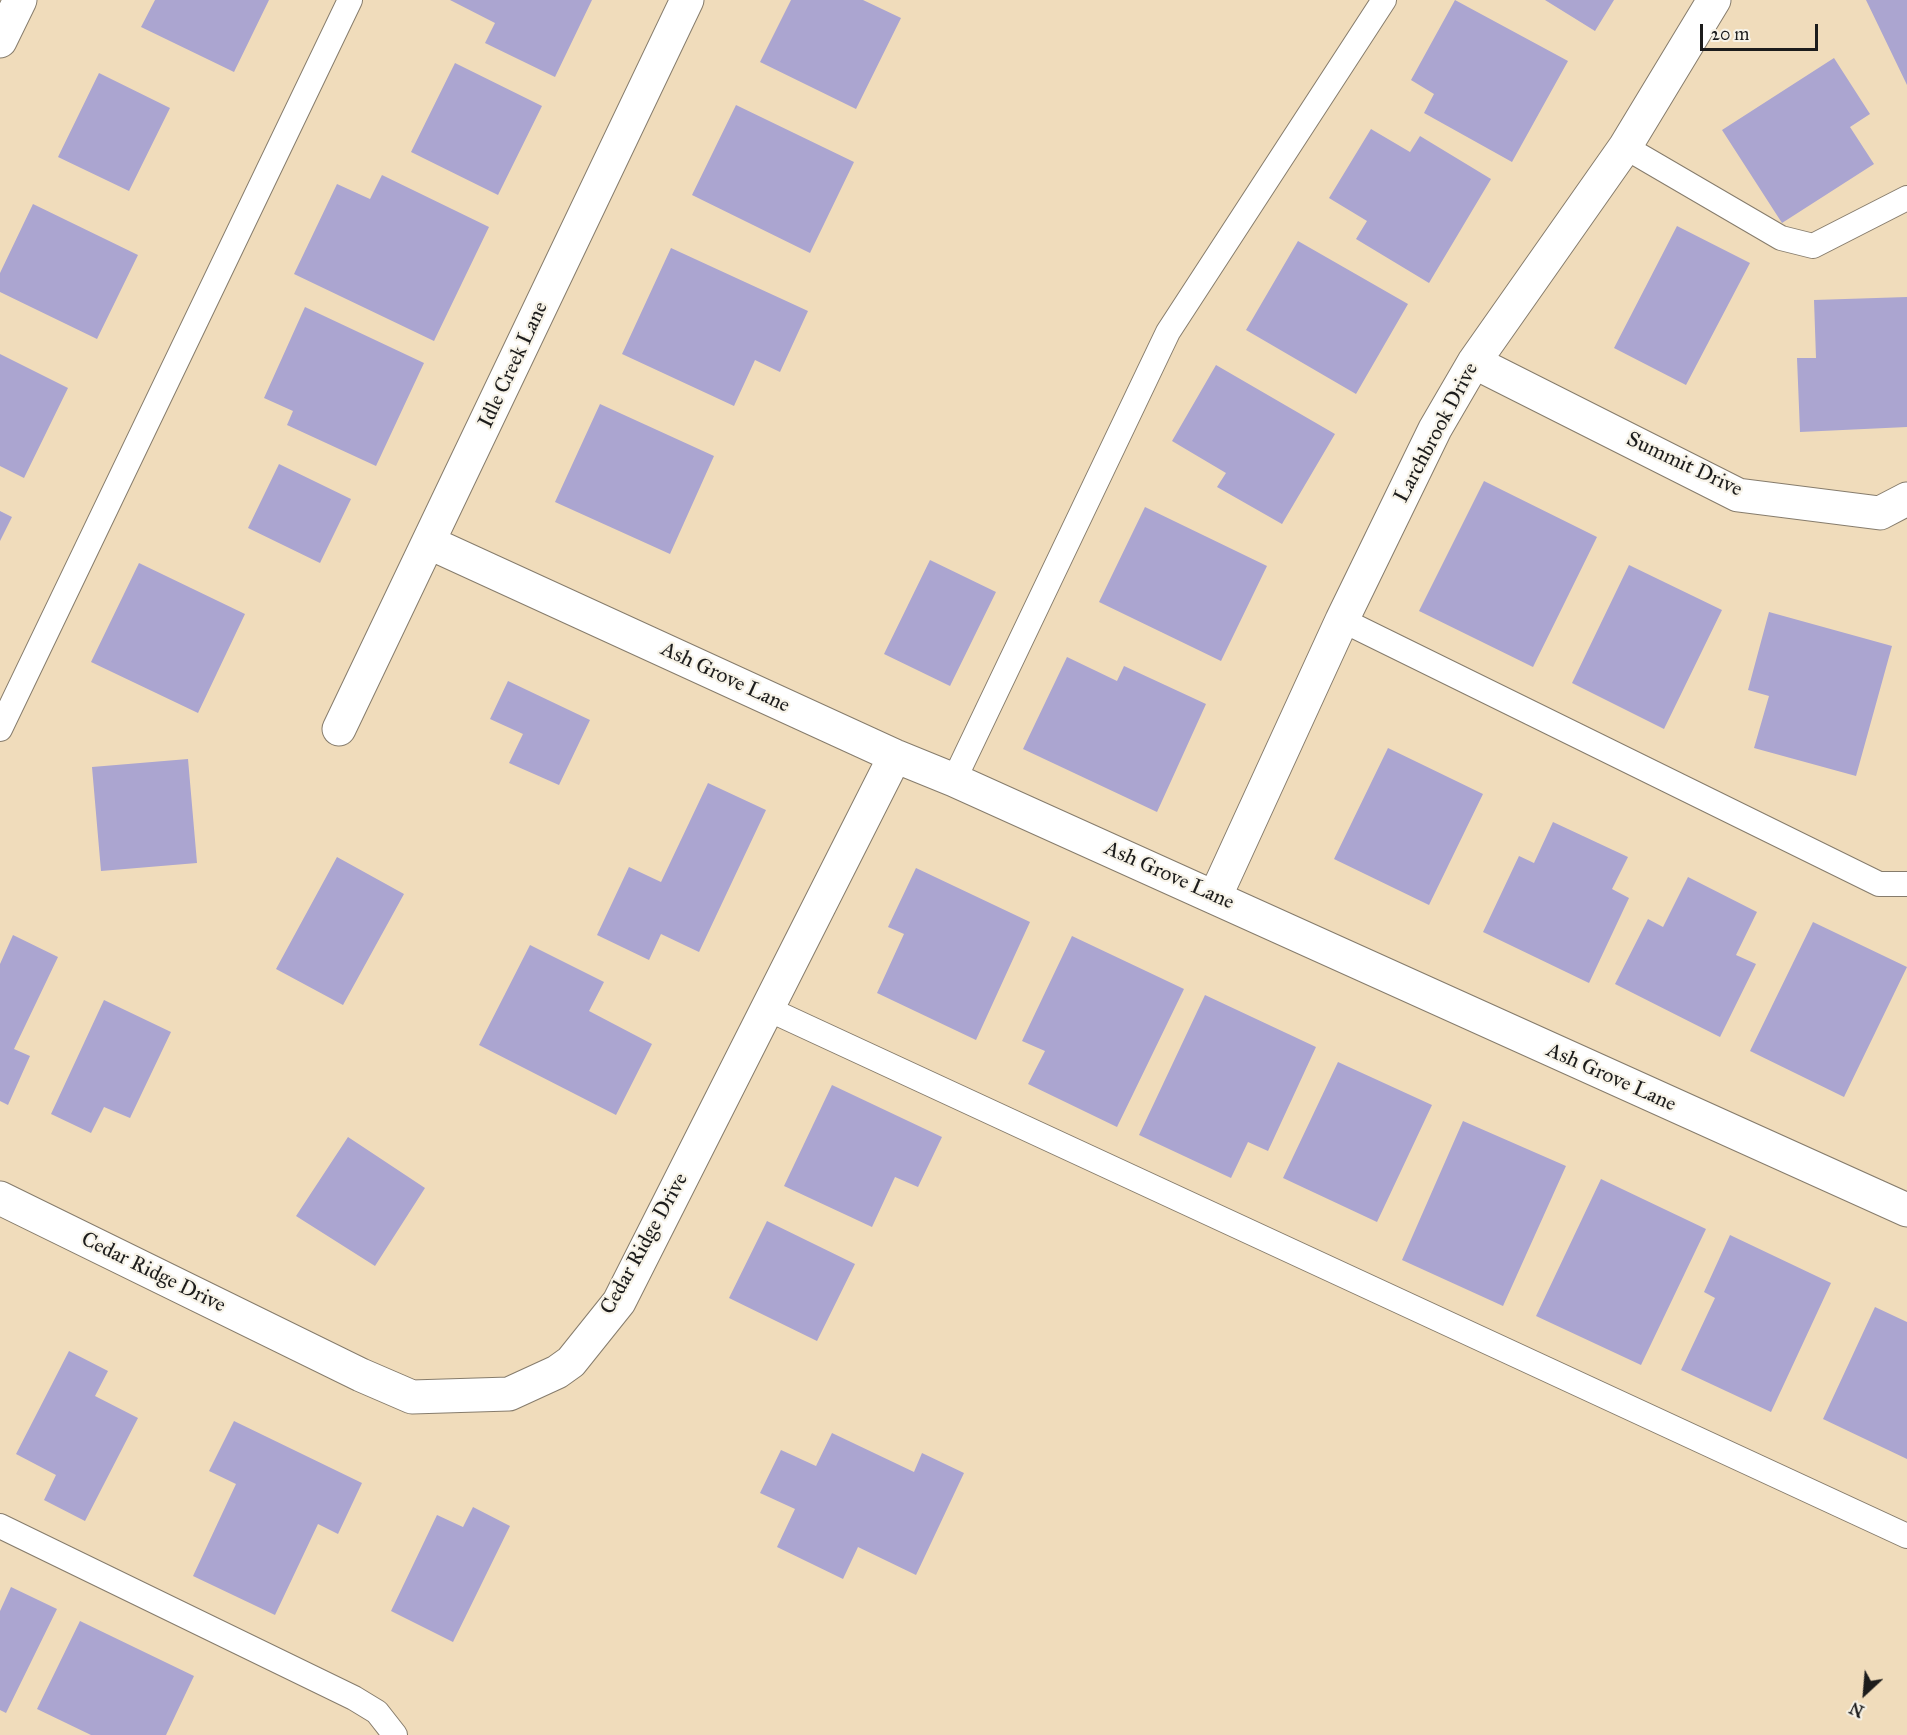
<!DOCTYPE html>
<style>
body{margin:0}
#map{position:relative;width:1907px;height:1735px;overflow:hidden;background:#f0dcbb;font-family:"IM FELL Great Primer",serif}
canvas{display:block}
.north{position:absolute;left:1835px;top:1663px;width:60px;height:60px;-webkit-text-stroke:4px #f7f3e8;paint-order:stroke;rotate:206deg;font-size:16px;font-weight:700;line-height:24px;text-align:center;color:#1c1c1c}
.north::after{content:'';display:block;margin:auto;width:21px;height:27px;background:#1c1c1c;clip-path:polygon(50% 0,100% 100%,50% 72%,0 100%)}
.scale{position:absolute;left:1700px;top:24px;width:118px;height:27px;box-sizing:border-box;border:3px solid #1c1c1c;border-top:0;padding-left:8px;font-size:18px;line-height:21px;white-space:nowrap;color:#1c1c1c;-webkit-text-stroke:4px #f7f3e8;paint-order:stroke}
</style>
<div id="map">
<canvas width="1907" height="1735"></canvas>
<div class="north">N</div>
<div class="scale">20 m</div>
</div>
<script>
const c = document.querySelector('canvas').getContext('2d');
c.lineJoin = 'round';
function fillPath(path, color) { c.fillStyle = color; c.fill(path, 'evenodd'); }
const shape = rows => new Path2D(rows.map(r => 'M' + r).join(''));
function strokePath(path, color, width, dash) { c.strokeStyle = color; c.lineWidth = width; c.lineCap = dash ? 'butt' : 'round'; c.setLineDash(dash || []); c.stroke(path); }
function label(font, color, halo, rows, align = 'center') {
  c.font = font + ' "IM FELL Great Primer",serif'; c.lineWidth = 4.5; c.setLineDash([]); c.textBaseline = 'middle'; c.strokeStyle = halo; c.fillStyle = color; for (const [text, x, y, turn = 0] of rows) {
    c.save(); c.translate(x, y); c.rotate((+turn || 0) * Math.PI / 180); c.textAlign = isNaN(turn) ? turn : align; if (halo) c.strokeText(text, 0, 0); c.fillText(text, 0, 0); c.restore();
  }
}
const building = shape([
 [155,0,269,0,234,72,141,27],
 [450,0,592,0,555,77,485,43,495,23],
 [791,0,863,0,901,18,856,109,760,62],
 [1455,0,1568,61,1512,162,1424,113,1434,94,1411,80],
 [1545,0,1614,0,1595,31],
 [1866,0,1907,0,1907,85],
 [1834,58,1870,114,1850,127,1874,164,1782,223,1722,130],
 [455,63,542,106,498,195,411,152],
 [99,73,170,108,129,191,58,157],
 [736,105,854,162,810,253,692,195],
 [1371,129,1410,152,1420,136,1491,179,1429,283,1356,239,1367,221,1329,198],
 [382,175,489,227,434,341,294,274,337,184,370,199],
 [33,204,138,255,97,339,0,292,0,273],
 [1677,226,1750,263,1686,385,1614,348],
 [1298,241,1408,304,1356,394,1246,330],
 [671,248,808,311,780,372,755,360,734,406,622,354],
 [1907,297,1907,427,1800,432,1797,358,1816,358,1814,300],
 [305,307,424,363,376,466,287,425,293,411,264,398],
 [0,354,68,388,24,478,0,466],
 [1216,365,1335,434,1282,524,1217,487,1226,473,1172,441],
 [600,404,714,456,670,554,555,502],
 [279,464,351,499,320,563,248,528],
 [1484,481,1597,537,1533,667,1419,611],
 [1145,507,1267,566,1221,661,1099,602],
 [0,511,12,517,0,541],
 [930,560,996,592,950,686,884,654],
 [139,563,245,614,198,713,91,662],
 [1629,565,1722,610,1664,729,1572,683],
 [1769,612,1892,646,1856,776,1754,748,1769,696,1748,690],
 [1067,657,1117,681,1124,666,1206,704,1157,812,1023,749],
 [508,681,590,720,559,785,509,763,523,734,490,719],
 [1388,748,1483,794,1429,905,1334,859],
 [188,759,197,863,101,871,92,767],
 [708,783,766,810,699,952,661,934,649,960,597,935,629,867,661,882],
 [1553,822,1628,857,1612,889,1629,898,1589,983,1483,932,1519,856,1534,863],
 [337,857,404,894,343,1005,276,969],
 [916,868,1030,922,976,1040,877,993,904,934,888,927],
 [1688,877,1757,912,1736,955,1756,964,1720,1037,1615,984,1648,919,1663,927],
 [1813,922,1907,967,1844,1097,1750,1051],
 [13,935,58,957,14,1049,30,1056,8,1105,0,1101,0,964],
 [1072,936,1184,989,1117,1127,1028,1084,1045,1051,1022,1041],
 [530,945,604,982,589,1011,652,1044,616,1115,479,1045],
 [1205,995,1316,1047,1268,1151,1248,1142,1231,1178,1139,1135],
 [104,1000,171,1032,130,1118,104,1107,91,1133,51,1114],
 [1338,1062,1432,1105,1377,1222,1283,1178],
 [832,1085,942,1137,918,1187,895,1177,872,1227,784,1186],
 [1463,1121,1566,1166,1503,1306,1402,1260],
 [348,1137,425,1188,375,1266,296,1216],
 [1601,1179,1706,1229,1641,1365,1536,1316],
 [767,1221,855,1264,817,1341,729,1298],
 [1730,1235,1831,1283,1771,1412,1681,1370,1715,1298,1704,1292],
 [1875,1307,1907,1322,1907,1459,1823,1419],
 [69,1351,108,1371,95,1396,138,1418,85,1521,44,1500,56,1475,16,1454],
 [234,1421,362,1483,338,1534,318,1524,275,1615,193,1576,236,1484,209,1471],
 [832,1433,914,1472,922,1453,964,1473,916,1575,858,1547,843,1579,777,1547,795,1509,760,1493,781,1450,816,1466],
 [473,1507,510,1526,453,1642,391,1611,437,1515,463,1527],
 [11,1587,57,1609,6,1713,0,1710,0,1611],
 [80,1621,194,1676,166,1735,91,1735,37,1709]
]);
const service = shape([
 [1625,147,1781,238,1813,246,1907,198],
 [1342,620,1879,884,1907,884],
 [0,729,350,0],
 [954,780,1168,332,1384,0],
 [768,1009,1907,1536],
 [0,1526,354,1698,377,1712,395,1735]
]);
const minor = shape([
 [0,41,20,0],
 [1474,362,1738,495,1880,513,1907,499],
 [430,543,895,756,954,780,1907,1210],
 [339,729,687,0],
 [1215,897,1342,620,1435,429,1474,362,1625,147,1714,0],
 [0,1198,361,1375,412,1397,509,1394,557,1372,571,1362,619,1302,895,756]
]);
const streetNames = [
 ["Idle Creek Lane",514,365,-65],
 ["Larchbrook Drive",1437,433,-62],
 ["Summit Drive",1684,465,25],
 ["Ash Grove Lane",725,678,25],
 ["Ash Grove Lane",1169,876,24],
 ["Ash Grove Lane",1611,1078,24],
 ["Cedar Ridge Drive",645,1244,-61],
 ["Cedar Ridge Drive",153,1273,26]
];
fillPath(building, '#aba5d0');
strokePath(service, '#867c6c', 26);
strokePath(minor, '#867c6c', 35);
strokePath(service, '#fff', 24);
strokePath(minor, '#fff', 33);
label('21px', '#1c1c1c', '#f7f3e8', streetNames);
</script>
